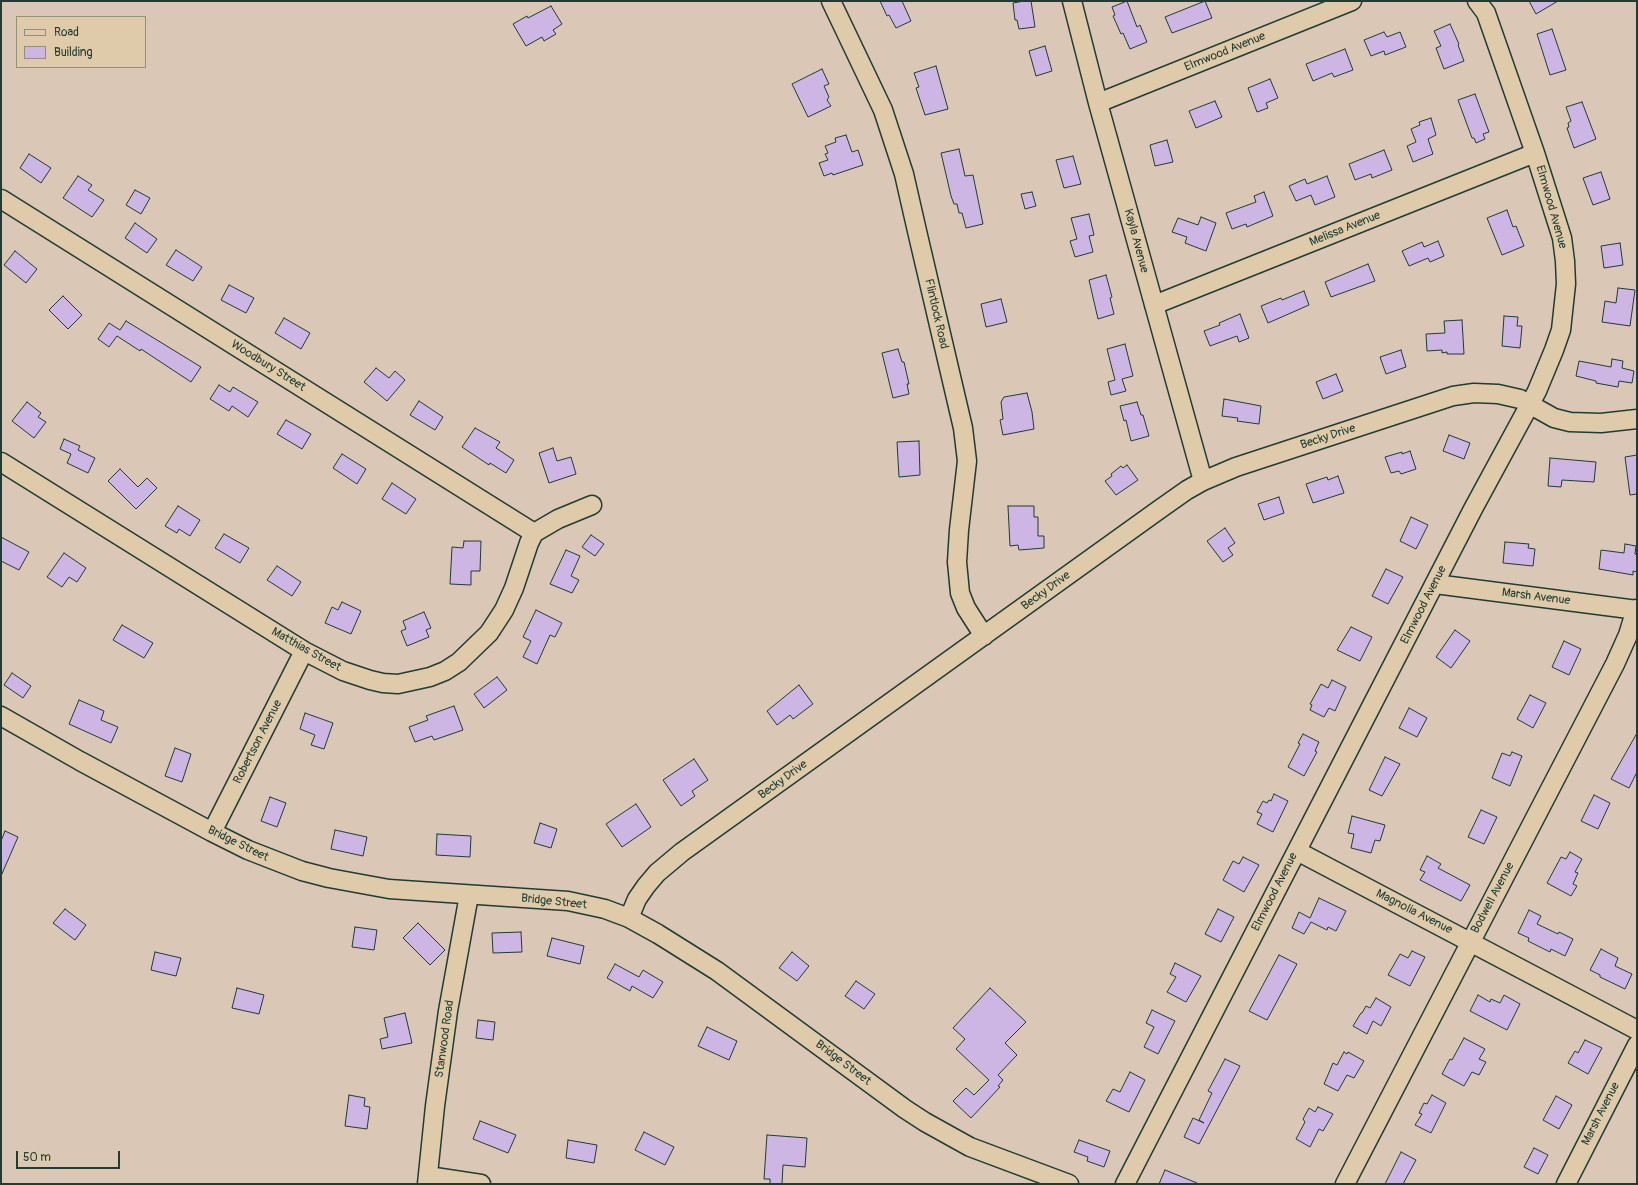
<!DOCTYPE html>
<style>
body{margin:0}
#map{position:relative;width:1638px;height:1185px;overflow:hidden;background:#dbc7b5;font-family:Pangolin,sans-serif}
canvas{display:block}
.frame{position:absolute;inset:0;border:2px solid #1f3d34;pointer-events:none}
.legend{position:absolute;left:16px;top:16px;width:130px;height:52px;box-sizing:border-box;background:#dfcba9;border:1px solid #92927a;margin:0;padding:5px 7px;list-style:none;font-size:12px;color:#1f3d34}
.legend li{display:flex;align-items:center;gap:8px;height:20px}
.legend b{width:20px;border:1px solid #92927a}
.scale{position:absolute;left:16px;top:1151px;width:104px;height:18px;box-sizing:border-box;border:2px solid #1f3d34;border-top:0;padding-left:5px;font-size:12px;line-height:14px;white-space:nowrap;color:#1f3d34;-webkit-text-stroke:3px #dfcba9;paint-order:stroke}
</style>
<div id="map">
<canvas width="1638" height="1185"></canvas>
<div class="frame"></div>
<ul class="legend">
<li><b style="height:5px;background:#dfcba9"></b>Road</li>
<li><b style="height:11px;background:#cdb5e4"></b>Building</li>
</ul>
<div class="scale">50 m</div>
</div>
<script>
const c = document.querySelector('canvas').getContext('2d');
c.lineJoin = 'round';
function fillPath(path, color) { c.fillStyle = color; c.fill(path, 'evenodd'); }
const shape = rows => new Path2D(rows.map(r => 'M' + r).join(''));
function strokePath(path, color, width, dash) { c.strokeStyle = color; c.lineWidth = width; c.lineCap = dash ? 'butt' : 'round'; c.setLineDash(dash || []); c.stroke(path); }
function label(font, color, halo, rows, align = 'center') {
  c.font = font + ' Pangolin,sans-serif'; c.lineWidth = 3.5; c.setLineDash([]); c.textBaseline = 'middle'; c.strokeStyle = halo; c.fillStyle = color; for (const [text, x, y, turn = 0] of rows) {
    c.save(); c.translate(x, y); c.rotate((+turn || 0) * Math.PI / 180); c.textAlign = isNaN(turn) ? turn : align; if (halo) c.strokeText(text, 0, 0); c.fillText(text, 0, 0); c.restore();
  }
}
const building = shape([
 [880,1,902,1,911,21,896,28,889,15,887,16,880,1],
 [1024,1,1031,1,1035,27,1019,29,1017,20,1015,20,1013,3,1024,1],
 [1127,1,1137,27,1140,25,1147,42,1130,49,1123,33,1121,34,1113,16,1115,15,1112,7,1127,1],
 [1205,1,1212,18,1172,33,1165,17,1205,1],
 [1529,1,1558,1,1536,14,1529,1],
 [551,6,562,24,553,30,556,34,544,41,542,37,526,46,513,24,527,16,528,18,551,6],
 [1450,24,1459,44,1458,45,1464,61,1444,69,1436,48,1441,46,1434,31,1450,24],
 [1552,29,1566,70,1550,75,1537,34,1552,29],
 [1384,32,1387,37,1400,32,1406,47,1385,55,1384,51,1371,56,1364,40,1384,32],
 [1045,46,1052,71,1036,76,1029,51,1045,46],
 [1345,49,1353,70,1334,77,1332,73,1313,81,1306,64,1345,49],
 [936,66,948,109,925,115,916,88,919,87,914,73,936,66],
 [822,69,829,84,824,86,829,97,827,100,831,106,808,117,792,84,822,69],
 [1270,79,1278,98,1266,103,1268,108,1257,112,1248,88,1270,79],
 [1475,94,1489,132,1483,134,1485,139,1476,143,1474,138,1472,138,1458,100,1475,94],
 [1215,101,1222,117,1196,128,1189,111,1215,101],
 [1582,102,1596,139,1574,148,1567,128,1569,127,1568,123,1571,121,1566,107,1582,102],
 [1431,118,1436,135,1428,139,1433,154,1413,162,1407,146,1416,142,1411,129,1420,125,1419,122,1431,118],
 [846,135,852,152,858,150,863,165,833,175,832,173,824,176,819,163,828,160,825,154,828,153,825,146,836,142,835,138,846,135],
 [1167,140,1173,162,1155,166,1150,145,1167,140],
 [959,149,965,176,973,175,983,224,966,228,962,213,959,213,957,204,954,204,951,196,941,153,959,149],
 [1384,150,1392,170,1372,178,1371,174,1355,180,1349,164,1384,150],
 [29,154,51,168,41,183,20,168,29,154],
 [1073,156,1081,184,1064,188,1056,160,1073,156],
 [1601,172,1610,199,1593,205,1583,178,1601,172],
 [78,176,92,185,88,190,104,200,92,217,63,198,78,176],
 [1327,176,1335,197,1315,205,1311,195,1296,201,1289,186,1305,179,1307,184,1327,176],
 [135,190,150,198,141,214,126,205,135,190],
 [1032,192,1036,206,1025,209,1021,194,1032,192],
 [1264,192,1273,216,1247,227,1246,224,1232,229,1226,213,1256,202,1254,196,1264,192],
 [1507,210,1513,227,1516,226,1524,246,1502,255,1487,218,1507,210],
 [1089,214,1094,235,1089,236,1093,252,1075,257,1070,241,1077,239,1071,218,1089,214],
 [1201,217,1216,223,1206,251,1185,243,1187,237,1172,232,1178,218,1198,225,1201,217],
 [135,223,157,239,147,253,125,238,135,223],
 [1438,241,1444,256,1430,262,1428,258,1409,266,1402,251,1422,242,1424,247,1438,241],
 [1620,243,1623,265,1604,268,1601,246,1620,243],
 [176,250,202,267,193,281,166,265,176,250],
 [15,251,37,269,26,283,4,265,15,251],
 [1368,264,1375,281,1331,297,1325,282,1368,264],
 [1106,275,1112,297,1110,298,1114,314,1098,319,1089,280,1106,275],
 [229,285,254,298,246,313,221,300,229,285],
 [1618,288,1635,290,1630,326,1602,322,1605,301,1616,303,1618,288],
 [1304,291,1309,305,1268,323,1261,306,1281,298,1282,300,1304,291],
 [63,296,82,315,68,329,49,310,63,296],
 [1001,299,1007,322,986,327,981,304,1001,299],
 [1240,314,1249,338,1239,342,1237,336,1210,346,1204,331,1220,325,1219,323,1240,314],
 [1504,316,1518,317,1517,326,1522,326,1520,348,1502,346,1504,316],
 [284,318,310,333,301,349,275,333,284,318],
 [1462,320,1464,354,1447,354,1447,352,1442,353,1442,350,1427,351,1426,334,1445,333,1444,321,1462,320],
 [126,321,201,367,191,382,141,349,140,351,117,336,109,347,98,339,109,323,120,330,126,321],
 [1125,344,1133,376,1122,379,1126,391,1111,395,1108,382,1115,380,1107,349,1125,344],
 [898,349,902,362,904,362,909,384,907,384,909,394,893,398,882,353,898,349],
 [1401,350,1406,367,1386,374,1380,357,1401,350],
 [1612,359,1623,361,1622,368,1634,371,1632,383,1619,381,1618,387,1596,383,1596,381,1576,376,1579,361,1611,367,1612,359],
 [376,368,389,378,395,371,405,380,387,401,364,382,376,368],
 [1336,374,1343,391,1323,399,1316,382,1336,374],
 [219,385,230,392,233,387,258,402,248,417,232,406,229,411,210,399,219,385],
 [1027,393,1032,412,1034,429,1003,435,1000,420,1003,419,1001,402,1004,397,1027,393],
 [1224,399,1261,406,1259,424,1237,421,1238,418,1222,416,1224,399],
 [419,401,443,417,435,430,410,415,419,401],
 [27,402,41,413,38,417,46,422,34,438,12,421,27,402],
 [1137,402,1141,415,1143,415,1149,436,1131,441,1126,420,1124,421,1120,406,1137,402],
 [286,420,311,434,302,449,277,434,286,420],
 [475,428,500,442,496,448,514,460,506,473,490,463,489,465,462,447,475,428],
 [1449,435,1470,443,1464,459,1443,451,1449,435],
 [64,439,80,446,78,450,95,458,88,473,67,463,71,454,60,449,64,439],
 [919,441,920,475,899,477,897,442,919,441],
 [553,448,557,461,571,457,576,474,549,483,539,453,553,448],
 [1410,451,1416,469,1401,474,1399,471,1391,473,1385,457,1402,452,1402,454,1410,451],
 [342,454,366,469,357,484,333,468,342,454],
 [1637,455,1637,494,1630,495,1625,457,1637,455],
 [1550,458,1596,462,1594,482,1562,480,1561,487,1548,486,1550,458],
 [1127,465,1138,480,1116,495,1105,481,1112,476,1111,474,1121,466,1123,468,1127,465],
 [120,469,138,487,147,478,157,488,136,509,108,481,120,469],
 [1338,476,1344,493,1313,503,1306,484,1327,477,1328,480,1338,476],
 [392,483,416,499,406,514,382,499,392,483],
 [1279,497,1284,513,1264,520,1258,504,1279,497],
 [178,506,200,520,190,536,179,529,177,533,165,526,178,506],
 [1008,506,1034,506,1034,517,1038,517,1038,536,1044,536,1044,548,1019,550,1018,545,1010,546,1008,506],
 [1411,517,1428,525,1416,549,1400,541,1411,517],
 [1225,528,1235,543,1228,548,1233,555,1223,562,1207,541,1225,528],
 [224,534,249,548,240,563,215,548,224,534],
 [591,535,604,544,595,556,582,547,591,535],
 [1,537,29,552,19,570,1,561,1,537],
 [464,541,481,541,480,571,471,571,471,585,450,584,452,547,463,548,464,541],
 [1505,542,1529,544,1528,548,1535,549,1533,566,1503,563,1505,542],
 [1625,544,1636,546,1635,554,1637,555,1637,572,1633,571,1633,575,1599,569,1601,550,1624,553,1625,544],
 [566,550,580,556,571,576,579,580,572,593,550,584,566,550],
 [64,553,86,568,77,582,69,577,62,587,47,577,64,553],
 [277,566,301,582,292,596,267,580,277,566],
 [1386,569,1403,577,1388,604,1372,596,1386,569],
 [342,602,361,611,351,634,325,623,332,607,338,610,342,602],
 [536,610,562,623,555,637,550,635,537,664,523,657,531,641,523,637,536,610],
 [424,612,431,628,426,630,429,637,407,646,401,631,406,629,403,621,424,612],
 [122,625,153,643,144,658,113,640,122,625],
 [1351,627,1372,637,1360,661,1337,650,1351,627],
 [1455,630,1470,641,1451,668,1436,657,1455,630],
 [1564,641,1581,649,1569,675,1552,667,1564,641],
 [12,673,31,686,23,698,4,685,12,673],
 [497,677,507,690,484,708,474,694,497,677],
 [1332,680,1346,687,1335,711,1329,708,1324,717,1310,710,1312,705,1310,704,1321,684,1328,688,1332,680],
 [799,685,813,704,793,719,790,715,777,725,767,711,799,685],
 [1530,695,1546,703,1533,728,1517,719,1530,695],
 [79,700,104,711,101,720,118,727,111,743,69,724,79,700],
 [454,706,463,730,434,740,432,736,415,742,409,727,428,720,426,716,454,706],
 [1409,708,1427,718,1417,737,1399,728,1409,708],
 [305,713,333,723,324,749,311,745,315,735,300,729,305,713],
 [1637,733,1637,772,1629,788,1611,779,1637,733],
 [1303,734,1319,742,1315,751,1317,752,1304,776,1288,767,1300,744,1298,743,1303,734],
 [175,748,191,754,182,782,165,776,175,748],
 [1512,752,1522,756,1510,786,1492,778,1502,753,1510,756,1512,752],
 [1385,757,1400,764,1382,796,1369,790,1385,757],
 [694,759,708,780,692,791,695,796,681,806,663,780,694,759],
 [1274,794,1288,801,1273,832,1257,824,1262,814,1257,812,1263,801,1267,803,1269,800,1271,801,1274,794],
 [1594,795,1610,803,1598,829,1581,821,1594,795],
 [270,797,286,803,277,827,261,821,270,797],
 [636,804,651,827,622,847,606,824,636,804],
 [1481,810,1497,817,1484,844,1468,837,1481,810],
 [1352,816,1385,825,1380,841,1375,840,1371,853,1351,848,1354,834,1348,833,1352,816],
 [540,823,557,829,551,848,534,843,540,823],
 [335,830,367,837,363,856,331,849,335,830],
 [5,831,18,837,1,876,1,841,5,831],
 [437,834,471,836,470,857,436,855,437,834],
 [1570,852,1582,859,1575,872,1578,873,1573,884,1577,886,1571,896,1547,883,1561,857,1566,859,1570,852],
 [1427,856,1441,864,1438,868,1470,885,1461,901,1420,880,1425,872,1420,870,1427,856],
 [1243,857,1259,865,1244,892,1223,880,1233,861,1239,864,1243,857],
 [1319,898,1346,911,1336,931,1328,927,1327,930,1311,922,1304,934,1292,928,1299,912,1310,918,1319,898],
 [65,909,86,925,75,940,53,923,65,909],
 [1218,909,1234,917,1221,942,1205,934,1218,909],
 [1529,910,1541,916,1537,924,1558,934,1559,932,1573,939,1565,956,1551,949,1550,952,1528,941,1529,938,1518,933,1529,910],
 [418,923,445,950,430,965,403,938,418,923],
 [355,927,377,930,374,950,352,947,355,927],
 [521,932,522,952,493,953,492,933,521,932],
 [552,938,584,946,580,964,547,956,552,938],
 [1601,949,1618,958,1615,966,1632,974,1625,989,1600,977,1600,975,1590,970,1601,949],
 [1412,951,1425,957,1410,986,1388,975,1400,954,1408,958,1412,951],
 [155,952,181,958,176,976,151,970,155,952],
 [792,952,809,966,797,981,779,968,792,952],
 [1279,955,1297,964,1267,1020,1249,1011,1279,955],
 [1175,963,1201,976,1186,1002,1167,992,1176,977,1170,974,1175,963],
 [615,964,639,977,643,970,663,982,653,998,632,986,630,991,607,978,615,964],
 [856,981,875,994,864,1009,845,996,856,981],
 [237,988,264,995,259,1014,232,1008,237,988],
 [990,988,1026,1022,1005,1043,1017,1055,998,1075,1003,1080,998,1086,1000,1087,971,1118,953,1101,966,1088,974,1095,989,1080,956,1049,965,1039,953,1028,990,988],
 [1478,995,1490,1002,1491,999,1500,1003,1504,995,1520,1004,1507,1030,1470,1011,1478,995],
 [1376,998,1391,1007,1381,1026,1373,1021,1367,1034,1353,1026,1361,1013,1362,1013,1366,1006,1370,1008,1376,998],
 [1152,1010,1175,1021,1158,1054,1144,1047,1154,1027,1146,1023,1152,1010],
 [405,1013,412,1043,382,1049,380,1039,388,1037,384,1018,405,1013],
 [478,1020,495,1022,493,1040,476,1038,478,1020],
 [707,1027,737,1041,729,1060,698,1046,707,1027],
 [1464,1038,1485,1049,1479,1059,1486,1062,1479,1075,1472,1072,1464,1086,1442,1074,1450,1059,1452,1060,1464,1038],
 [1585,1040,1602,1048,1588,1074,1568,1063,1575,1051,1578,1053,1585,1040],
 [1344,1052,1347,1054,1348,1052,1364,1061,1354,1078,1347,1075,1338,1091,1324,1084,1333,1063,1337,1065,1344,1052],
 [1225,1059,1240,1066,1199,1144,1184,1137,1193,1118,1204,1123,1199,1120,1212,1093,1208,1091,1225,1059],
 [1130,1072,1145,1080,1129,1112,1106,1101,1113,1089,1120,1092,1130,1072],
 [349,1095,365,1098,364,1106,370,1107,367,1129,345,1126,349,1095],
 [1432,1095,1446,1103,1431,1133,1415,1125,1422,1114,1419,1113,1424,1103,1427,1104,1432,1095],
 [1556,1096,1572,1105,1559,1129,1543,1120,1556,1096],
 [1318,1107,1333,1114,1323,1131,1319,1129,1310,1147,1296,1139,1305,1122,1303,1119,1309,1108,1315,1112,1318,1107],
 [480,1121,516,1135,508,1153,473,1139,480,1121],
 [644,1132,674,1147,665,1165,635,1150,644,1132],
 [767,1135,807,1138,805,1167,783,1165,782,1184,770,1184,770,1179,764,1179,767,1135],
 [568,1140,597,1145,594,1163,566,1158,568,1140],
 [1079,1140,1110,1151,1104,1167,1087,1161,1088,1157,1074,1152,1079,1140],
 [1534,1148,1548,1155,1538,1174,1524,1167,1534,1148],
 [1401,1152,1416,1160,1403,1184,1385,1184,1401,1152],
 [1165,1170,1197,1183,1197,1184,1159,1184,1165,1170]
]);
const minor = shape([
 [831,1,883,110,904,174,917,231,963,428,967,461,959,530,957,562,960,593,966,608,984,636],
 [1072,1,1098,103,1203,481],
 [1098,103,1352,1],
 [1,199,534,533],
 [1154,305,1535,153],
 [1,462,304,651,343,671,370,680,383,683,398,684,430,677,445,671,459,662,489,633,504,610,514,588,529,543,534,533,558,519,592,505],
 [1435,584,1637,610],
 [1,716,80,761,212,832,248,850,302,871,329,878,389,889,568,901,605,909,629,918,658,934,717,971,905,1109,925,1122,970,1147,1069,1184],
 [212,832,304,651],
 [1297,851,1637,1030],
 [629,918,637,899,646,886,657,873,682,852,1160,509,1187,490,1203,481,1236,467,1453,396,1474,393,1498,394,1520,399,1554,418,1570,422,1601,423,1637,419],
 [428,1176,481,1184],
 [427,1184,435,1106,448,1011,469,895],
 [1125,1184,1473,509,1537,391,1554,350,1561,330,1566,284,1565,261,1562,238,1535,153,1486,13,1477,1],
 [1345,1184,1615,664,1628,635,1636,609],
 [1566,1184,1637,1045]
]);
const streetNames = [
 ["Elmwood Avenue",1225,52,-22],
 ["Elmwood Avenue",1551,207,74],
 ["Melissa Avenue",1345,229,-22],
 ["Kayla Avenue",1136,241,75],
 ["Flintlock Road",936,314,77],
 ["Woodbury Street",268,366,32],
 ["Becky Drive",1328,437,-18],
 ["Becky Drive",1046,591,-36],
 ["Marsh Avenue",1536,597,7],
 ["Elmwood Avenue",1424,605,-63],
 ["Matthias Street",306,650,29],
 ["Robertson Avenue",258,742,-63],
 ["Becky Drive",783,780,-36],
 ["Bridge Street",238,844,26],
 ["Elmwood Avenue",1275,892,-63],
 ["Bodwell Avenue",1493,898,-62],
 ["Bridge Street",554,902,6],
 ["Magnolia Avenue",1414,912,27],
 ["Stanwood Road",445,1039,-82],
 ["Bridge Street",843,1063,37],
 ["Marsh Avenue",1601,1114,-63]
];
fillPath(building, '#cdb5e4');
strokePath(building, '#1f3d34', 1);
strokePath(minor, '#1f3d34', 21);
strokePath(minor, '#dfcba9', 18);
label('12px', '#1f3d34', '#dfcba9', streetNames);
</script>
